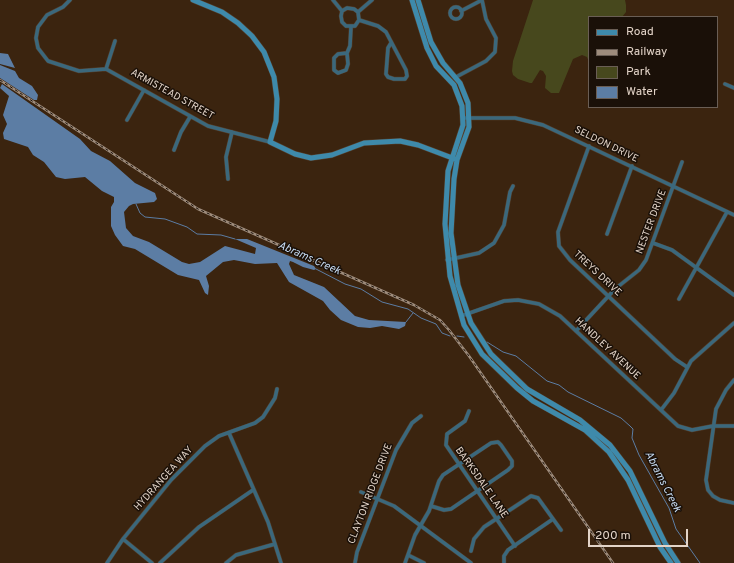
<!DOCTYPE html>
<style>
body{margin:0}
#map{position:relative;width:734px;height:563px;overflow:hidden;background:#3b240f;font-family:Overpass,sans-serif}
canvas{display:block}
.legend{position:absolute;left:588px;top:16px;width:130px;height:92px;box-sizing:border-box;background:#1a1008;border:1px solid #6a5e55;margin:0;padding:5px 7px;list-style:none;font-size:12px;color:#e3d4c8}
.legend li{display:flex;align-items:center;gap:8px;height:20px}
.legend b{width:20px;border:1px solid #6a5e55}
.scale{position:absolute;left:588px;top:529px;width:100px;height:18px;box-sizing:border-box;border:2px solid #e3d4c8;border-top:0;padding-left:5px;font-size:12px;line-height:14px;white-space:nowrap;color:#e3d4c8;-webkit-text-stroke:3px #1a1008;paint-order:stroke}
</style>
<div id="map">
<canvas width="734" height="563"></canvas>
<ul class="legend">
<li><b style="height:5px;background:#3e8aab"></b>Road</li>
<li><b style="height:5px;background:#9e8c7c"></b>Railway</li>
<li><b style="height:11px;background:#47481d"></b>Park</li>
<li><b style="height:11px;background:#5c7da4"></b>Water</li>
</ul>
<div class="scale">200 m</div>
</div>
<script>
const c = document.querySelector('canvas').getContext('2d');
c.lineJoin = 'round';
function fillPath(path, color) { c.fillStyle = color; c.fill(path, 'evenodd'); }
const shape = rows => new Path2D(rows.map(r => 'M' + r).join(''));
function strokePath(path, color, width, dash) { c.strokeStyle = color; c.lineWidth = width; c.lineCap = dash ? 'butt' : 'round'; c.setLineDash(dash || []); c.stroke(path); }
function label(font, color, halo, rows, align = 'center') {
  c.font = font + ' Overpass,sans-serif'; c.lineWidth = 3; c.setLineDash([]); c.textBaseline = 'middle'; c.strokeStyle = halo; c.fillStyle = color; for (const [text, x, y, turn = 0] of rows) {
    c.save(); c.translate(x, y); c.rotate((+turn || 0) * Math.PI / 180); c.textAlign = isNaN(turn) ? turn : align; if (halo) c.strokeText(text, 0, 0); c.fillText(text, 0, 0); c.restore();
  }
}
const green = shape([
 [533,0,625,0,626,5,626,12,622,17,589,17,589,62,587,57,582,55,573,59,559,93,551,93,545,88,546,76,543,71,540,70,532,83,530,83,518,79,513,75,512,71,513,61]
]);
const water = shape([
 [0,53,8,54,15,68,0,64],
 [0,65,15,71,19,78,32,86,38,95,37,100,34,100,0,78],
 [2,84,80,139,91,151,110,161,135,183,155,193,157,199,154,202,133,204,129,206,124,212,126,228,133,236,149,242,182,262,189,264,200,262,225,246,255,254,256,248,235,239,247,239,314,266,316,269,314,270,303,267,293,262,290,261,289,264,294,275,324,287,355,316,369,320,406,322,405,326,399,329,382,326,370,328,358,327,341,320,330,310,323,301,289,282,277,263,255,264,234,260,223,262,206,276,209,286,208,295,205,293,199,280,178,275,135,249,123,246,115,235,111,226,111,207,114,202,114,197,102,191,85,177,65,179,56,177,44,162,33,155,28,147,4,139,3,133,7,124,3,115,9,96,0,88]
]);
const stream = shape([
 [136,204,140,213,145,217,165,219,187,227,197,234,221,235,235,239],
 [316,269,345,284,361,289,382,302,408,309,421,318,436,324,442,333,450,336],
 [406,322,413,313],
 [457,336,464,337],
 [487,342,503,352,516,356,547,381,559,385,568,392,621,418,630,426,633,429,632,438,639,455,669,508,676,529,700,563]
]);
const street = shape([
 [70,0,63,7,47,15,38,27,36,38,38,48,48,61,79,71,106,69,208,126,270,142],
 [333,0,342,11],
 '450 13a6 6 0 1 1 12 0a6 6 0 1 1-12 0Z',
 [342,11,341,16,342,22,346,26,355,26,359,20],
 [342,11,347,8,354,9,358,12,359,20],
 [461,11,482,0],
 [358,12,372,0],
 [359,20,378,26,386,32,406,70,407,76,405,79,394,79,388,77,386,74,388,48,391,43],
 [347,53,348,64,346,70,338,73,334,70,334,58,338,54,347,53],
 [347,53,350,46,351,27],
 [106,69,115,41],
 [456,77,486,61,495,52,496,38,486,19,482,0],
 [725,84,734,88],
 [463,118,515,118,543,125,734,215],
 [127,120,144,90],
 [589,146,558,232,559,246,570,260,675,359,687,367],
 [174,150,181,132,190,117],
 [228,179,226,157,232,132],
 [607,234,632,166],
 [653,243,672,250,734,295],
 [447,260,479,253,494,243,504,225,510,192,513,186],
 [679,299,727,212],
 [461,316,504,301,518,300,539,304,560,316,678,426,692,430,713,426,734,426],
 [576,331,615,289,639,270,646,260,682,162],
 [734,380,726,390,716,409,706,480,708,490,713,496,720,500,734,503],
 [661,410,674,393,691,361,734,323],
 [469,411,465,421,447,434,446,445,515,546],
 [229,433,268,522,281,563],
 [361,492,394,506,471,563],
 [123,539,152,563],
 [471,551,474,539,484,527,531,496,538,498,561,530],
 [408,555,424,563],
 [107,563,123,539,171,480,205,446,219,436,255,423,263,417,275,398,277,389],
 [160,563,199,527,253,490],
 [226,563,236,555,275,544],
 [355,563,357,552,396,450,412,423,421,416],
 [405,563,415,535,429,511,439,481,443,475,491,443,498,442,501,445,512,461,512,466,508,470,451,509,444,510,431,506],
 [504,563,504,556,508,550,553,519]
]);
const secondary = shape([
 [193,0,222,12,238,23,252,36,264,52,274,77,277,99,276,121,270,142,295,154,311,158,332,155,364,143,400,141,418,145,455,159],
 [412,0,427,48,436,66,454,85,462,106,463,125,448,171,445,224,450,276,464,325,482,354,517,388,533,401,585,430,609,452,628,480,660,547,671,563],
 [418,0,431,42,443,63,460,83,468,103,469,127,457,160,454,179,451,233,458,285,471,323,491,354,527,389,580,420,610,445,630,471,665,543,678,563]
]);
const rail = shape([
 [0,80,198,209,414,305,440,320,449,330,469,356,613,563]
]);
const streetNames = [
 ["ARMISTEAD STREET",172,95,29],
 ["SELDON DRIVE",606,145,26],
 ["NESTER DRIVE",652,222,-69],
 ["TREYS DRIVE",597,274,43],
 ["HANDLEY AVENUE",607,349,43],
 ["HYDRANGEA WAY",164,479,-48],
 ["BARKSDALE LANE",481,483,55],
 ["CLAYTON RIDGE DRIVE",371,494,-69]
];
const waterNames = [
 ["Abrams Creek",309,259,24],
 ["Abrams Creek",662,482,63]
];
fillPath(green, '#47481d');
fillPath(water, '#5c7da4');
strokePath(stream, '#5c7da4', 1);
strokePath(street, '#56402d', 4.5);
strokePath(secondary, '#56402d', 6);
strokePath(street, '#3b687c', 3.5);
strokePath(secondary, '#3e8aab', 5);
strokePath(rail, '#9e8c7c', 2.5);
strokePath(rail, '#1a1008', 1, [3]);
label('10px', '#e3d4c8', '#1a1008', streetNames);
label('italic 11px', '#c6dbf3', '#1a1008', waterNames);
</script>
